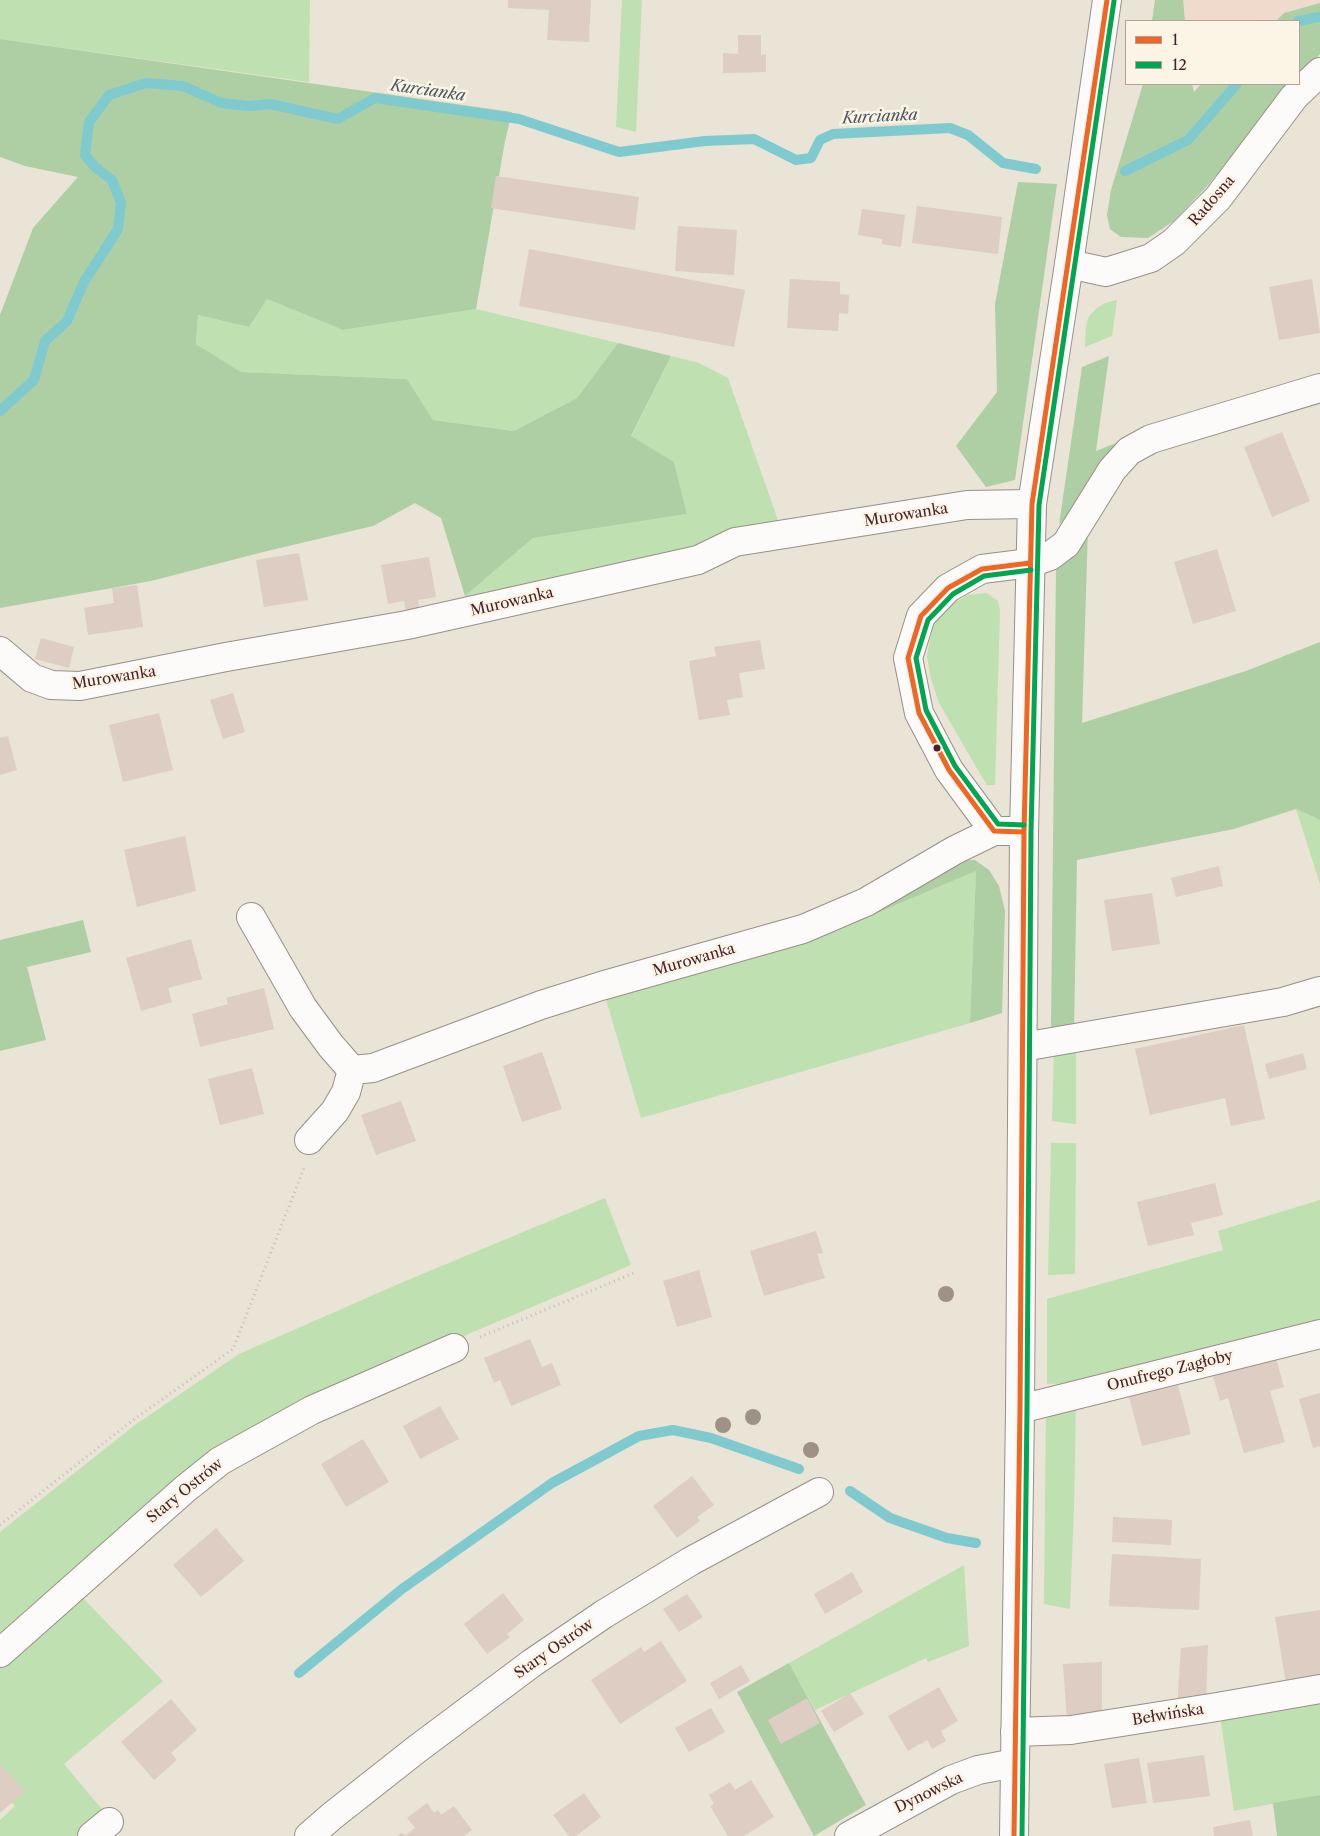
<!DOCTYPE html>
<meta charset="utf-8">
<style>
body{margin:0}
#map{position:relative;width:1320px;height:1836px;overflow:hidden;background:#e9e4d5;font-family:"Libre Caslon Text",serif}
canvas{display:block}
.legend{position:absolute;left:1125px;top:20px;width:175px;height:65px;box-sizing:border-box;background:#fcf5e5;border:1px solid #b59f9b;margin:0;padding:6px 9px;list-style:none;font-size:15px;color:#4a1f2b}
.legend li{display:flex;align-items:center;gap:10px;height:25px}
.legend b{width:25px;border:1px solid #b59f9b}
</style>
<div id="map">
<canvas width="1320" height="1836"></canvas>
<ul class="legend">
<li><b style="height:6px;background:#f26522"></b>1</li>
<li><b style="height:6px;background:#00a651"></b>12</li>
</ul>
</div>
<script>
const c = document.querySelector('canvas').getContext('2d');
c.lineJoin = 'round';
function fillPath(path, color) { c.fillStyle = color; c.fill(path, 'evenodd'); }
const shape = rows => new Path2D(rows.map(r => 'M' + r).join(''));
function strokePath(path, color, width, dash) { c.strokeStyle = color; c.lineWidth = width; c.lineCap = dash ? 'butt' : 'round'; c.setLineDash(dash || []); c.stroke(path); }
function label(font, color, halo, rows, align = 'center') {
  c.font = font + ' "Libre Caslon Text",serif'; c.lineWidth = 5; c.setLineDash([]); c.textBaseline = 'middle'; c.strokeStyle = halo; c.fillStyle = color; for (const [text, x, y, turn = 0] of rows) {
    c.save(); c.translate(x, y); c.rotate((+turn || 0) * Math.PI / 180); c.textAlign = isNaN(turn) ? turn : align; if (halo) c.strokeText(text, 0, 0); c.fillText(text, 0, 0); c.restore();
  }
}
const built = shape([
 [1183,0,1320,0,1320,3,1284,13,1276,21,1185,21]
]);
const green = shape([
 [0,0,310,0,309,82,0,39],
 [622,0,642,0,636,132,616,127],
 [267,299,343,330,476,309,618,343,577,398,514,431,433,420,407,379,241,372,196,344,198,315,249,327],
 [1117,300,1112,336,1085,347,1086,326,1089,316,1097,308,1105,303],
 [671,356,699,363,728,378,779,523,699,552,468,608,465,596,533,538,687,514,674,462,631,437],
 [986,593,998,601,1000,611,995,785,987,785,982,777,939,703,931,679,927,656,932,629,937,616,952,604,968,595],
 [1296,809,1320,820,1320,884],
 [976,871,970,1023,641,1118,604,993,816,939],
 [1076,1042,1076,1124,1052,1121,1054,1050],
 [1051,1143,1076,1143,1075,1274,1048,1275],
 [605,1198,631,1265,393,1366,292,1412,0,1643,0,1532,135,1425,239,1354,403,1282],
 [1320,1200,1320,1320,1078,1383,1047,1384,1047,1299,1223,1250,1218,1231],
 [1076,1403,1074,1508,1070,1609,1044,1604,1046,1408],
 [964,1565,969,1646,928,1662,926,1658,815,1710,789,1663],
 [80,1595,163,1681,64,1764,106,1814,80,1836,0,1836,0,1820,15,1806,0,1790,0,1666],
 [1320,1698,1320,1795,1234,1811,1220,1716]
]);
const forest = shape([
 [1155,0,1183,0,1185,21,1152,21],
 [1320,3,1320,54,1299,76,1299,21,1276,21,1284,13],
 [0,39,512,112,505,141,476,309,343,330,267,299,249,327,198,315,196,344,241,372,407,379,433,420,514,431,577,398,618,343,671,356,631,436,674,462,687,514,533,538,465,596,441,518,415,503,373,526,263,552,151,581,0,608,0,315,33,228,78,177,25,166,0,157],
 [1143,84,1192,84,1194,92,1201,84,1291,84,1209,184,1174,221,1148,238,1121,237,1110,229,1107,215,1111,190],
 [1018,182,1057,184,1015,480,986,487,956,446,997,392,995,304],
 [1109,356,1096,451,1139,434,1059,525,1082,367],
 [1088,527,1082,723,1246,671,1320,642,1320,820,1296,809,1234,829,1077,860,1074,1031,1051,1028,1056,567],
 [958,860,975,860,989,870,999,886,1005,911,1002,1013,970,1023,976,871,870,916,886,899],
 [83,920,91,952,27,967,46,1040,0,1051,0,940],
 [789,1663,866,1805,814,1836,737,1692],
 [1320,1795,1320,1836,1277,1836,1273,1803]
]);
const stream = shape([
 [1298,21,1320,17],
 [1125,171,1188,140,1237,84],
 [0,411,34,380,45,341,67,321,84,282,118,229,121,203,112,180,95,167,85,155,89,122,109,95,146,83,183,86,221,103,249,106,270,104,338,119,375,98,519,119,619,152,705,141,754,139,796,160,811,158,820,140,833,134,950,128,968,135,1003,163,1036,169],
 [850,1491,890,1518,947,1538,976,1543],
 [299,1673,402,1589,552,1483,639,1436,673,1430,711,1438,799,1469]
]);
const building = shape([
 [508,0,591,0,589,42,547,40,549,10,508,8],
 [738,35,761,35,761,55,766,54,766,72,723,73,723,53,738,54],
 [496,176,639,197,635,230,491,208],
 [917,206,1002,217,998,254,912,243],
 [862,209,905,215,901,247,882,244,882,239,858,235],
 [678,226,737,230,734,275,675,271],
 [529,249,745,290,734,347,519,306],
 [790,279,840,282,840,294,849,295,848,314,839,313,838,331,787,328],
 [1312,279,1320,333,1279,340,1269,287],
 [1282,432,1310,501,1272,517,1244,447],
 [1217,549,1236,611,1193,624,1174,562],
 [299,553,308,600,264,607,256,560],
 [429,557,436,597,418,600,419,608,406,611,404,601,388,604,381,565],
 [137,585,143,627,88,635,84,608,114,603,112,588],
 [41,638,74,647,69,668,35,659],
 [760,640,765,669,739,673,743,697,727,700,730,715,699,720,689,661,716,656,714,647],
 [233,693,245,732,223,739,210,700],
 [159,713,173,770,123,782,109,725],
 [8,736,17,770,0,775,0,738],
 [185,836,196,891,137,907,124,850],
 [1219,866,1223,886,1176,897,1171,878],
 [1152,893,1160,944,1112,951,1104,900],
 [191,939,202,979,168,988,172,1002,141,1011,126,958],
 [264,988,274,1029,200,1047,192,1014,228,1004,226,998],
 [1244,1025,1265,1119,1231,1126,1225,1098,1150,1115,1135,1049],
 [542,1052,562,1109,522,1122,503,1066],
 [1303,1053,1307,1069,1269,1079,1265,1064],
 [252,1068,264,1114,220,1125,208,1079],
 [401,1101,416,1141,376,1155,361,1115],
 [1215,1183,1223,1215,1191,1223,1194,1235,1148,1246,1137,1202],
 [816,1231,823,1253,817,1254,825,1278,764,1296,750,1251],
 [699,1270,712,1317,677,1327,663,1281],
 [530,1339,542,1367,552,1363,561,1385,511,1406,500,1380,494,1383,484,1358],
 [1276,1358,1284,1387,1270,1391,1285,1442,1244,1453,1228,1398,1220,1401,1213,1376],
 [1178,1385,1191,1434,1142,1446,1129,1397],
 [1320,1393,1320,1446,1313,1448,1299,1399],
 [440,1406,459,1439,420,1459,403,1426],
 [363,1439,389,1482,346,1507,321,1464],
 [692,1476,714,1505,697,1517,700,1521,677,1538,653,1506],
 [1113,1517,1172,1520,1171,1545,1112,1542],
 [216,1528,244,1561,201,1597,173,1565],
 [1112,1554,1201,1559,1199,1610,1109,1606],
 [852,1572,863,1592,825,1614,814,1594],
 [503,1593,524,1620,507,1634,510,1637,487,1654,464,1624],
 [687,1594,703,1617,679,1632,663,1609],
 [1320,1610,1320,1678,1286,1683,1275,1617],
 [661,1641,687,1681,620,1724,591,1680,641,1647,644,1652],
 [1208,1645,1206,1702,1177,1707,1181,1648],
 [1102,1662,1102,1716,1067,1720,1063,1664],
 [741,1665,750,1681,719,1699,710,1683],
 [939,1687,958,1721,941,1731,946,1741,932,1749,927,1740,908,1751,888,1716],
 [850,1693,864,1714,834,1732,821,1711],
 [807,1698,820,1723,781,1744,768,1720],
 [171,1699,197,1730,171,1753,177,1760,154,1780,121,1742],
 [711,1708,725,1732,689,1752,675,1728],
 [1204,1755,1210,1796,1153,1803,1147,1763],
 [1139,1758,1147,1803,1112,1808,1104,1764],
 [0,1764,25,1791,0,1813],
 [751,1780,774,1817,744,1836,728,1836,710,1806,714,1804,709,1795,730,1782,735,1790],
 [584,1793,601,1817,576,1836,569,1836,553,1815],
 [427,1803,434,1813,438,1810,441,1815,454,1806,472,1830,464,1836,397,1836,401,1833,406,1835,415,1828,407,1818],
 [1250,1820,1253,1836,1214,1836,1213,1827]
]);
const path = shape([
 [480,1337,634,1273],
 [0,1525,133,1420,233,1349,304,1168]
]);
const minor = shape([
 [1069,264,1106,272,1151,258,1174,242,1218,198,1294,97,1320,72],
 [0,651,32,678,51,685,80,686,226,657,407,625,698,560,735,542,967,505,1032,504],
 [994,831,949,770,919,713,908,658,921,616,948,588,982,569,1030,563,1050,556,1066,544,1112,470,1129,451,1151,439,1320,388],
 [251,917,303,1008,331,1046,352,1070,346,1092,335,1111,309,1140],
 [1023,1047,1283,1002,1320,991],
 [352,1070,373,1068,541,1005,601,986,803,929,866,902,955,850,994,831,1012,831],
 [1020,1409,1320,1334],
 [0,1653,185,1489,220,1461,312,1410,454,1348],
 [1015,1732,1071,1730,1217,1707,1320,1689],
 [92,1836,109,1822],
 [309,1836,332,1816,417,1749,532,1663,604,1614,691,1561,819,1492],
 [849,1836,951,1780,978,1770,1015,1763]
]);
const major = shape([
 [1014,1836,1020,1409,1024,832,1032,504,1069,264,1107,0]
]);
const bus1 = shape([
 [1024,832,994,831,949,770,919,713,908,658,921,616,948,588,982,569,1030,563],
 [1014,1836,1020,1409,1024,832,1032,504,1107,0]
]);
const bus2 = shape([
 [1024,825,998,824,955,766,926,710,916,658,928,620,953,594,984,576,1031,570],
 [1022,1836,1027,1409,1031,832,1039,505,1114,1]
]);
const trees = [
 [946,1294],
 [753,1417],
 [723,1425],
 [811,1450]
];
const markers = [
 [937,748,4.5,"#4a1f2b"]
];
const streetNames = [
 ["Radosna",1212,201,-49],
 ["Murowanka",906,515,-9],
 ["Murowanka",512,602,-13],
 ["Murowanka",114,678,-9],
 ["Murowanka",694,960,-16],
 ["Onufrego Zagłoby",1170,1371,-14],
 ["Stary Ostrów",185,1491,-39],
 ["Stary Ostrów",554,1649,-35],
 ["Bełwińska",1168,1715,-9],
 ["Dynowska",929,1793,-26]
];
const waterNames = [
 ["Kurcianka",428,91,8],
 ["Kurcianka",880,117,-3]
];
fillPath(built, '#f0dacb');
fillPath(green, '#bfe0b0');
fillPath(forest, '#aecea4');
strokePath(stream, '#7fcace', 10);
fillPath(building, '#ddcdc3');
strokePath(minor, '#998f89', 30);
strokePath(major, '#998f89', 30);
strokePath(path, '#c3bdbc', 3, [1, 4]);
strokePath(minor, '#fcfbf9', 28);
strokePath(major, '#fcfbf9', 28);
strokePath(bus1, '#f26522', 5);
strokePath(bus2, '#00a651', 5);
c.fillStyle = '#9d9285';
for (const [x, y] of trees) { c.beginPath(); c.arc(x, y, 8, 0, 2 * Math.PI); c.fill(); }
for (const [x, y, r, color] of markers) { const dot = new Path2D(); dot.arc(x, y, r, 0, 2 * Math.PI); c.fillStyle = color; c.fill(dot); strokePath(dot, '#fcf5e5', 2); }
label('15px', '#4a1f2b', '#fcf5e5', streetNames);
label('italic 16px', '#4d5763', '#fcf5e5', waterNames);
</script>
